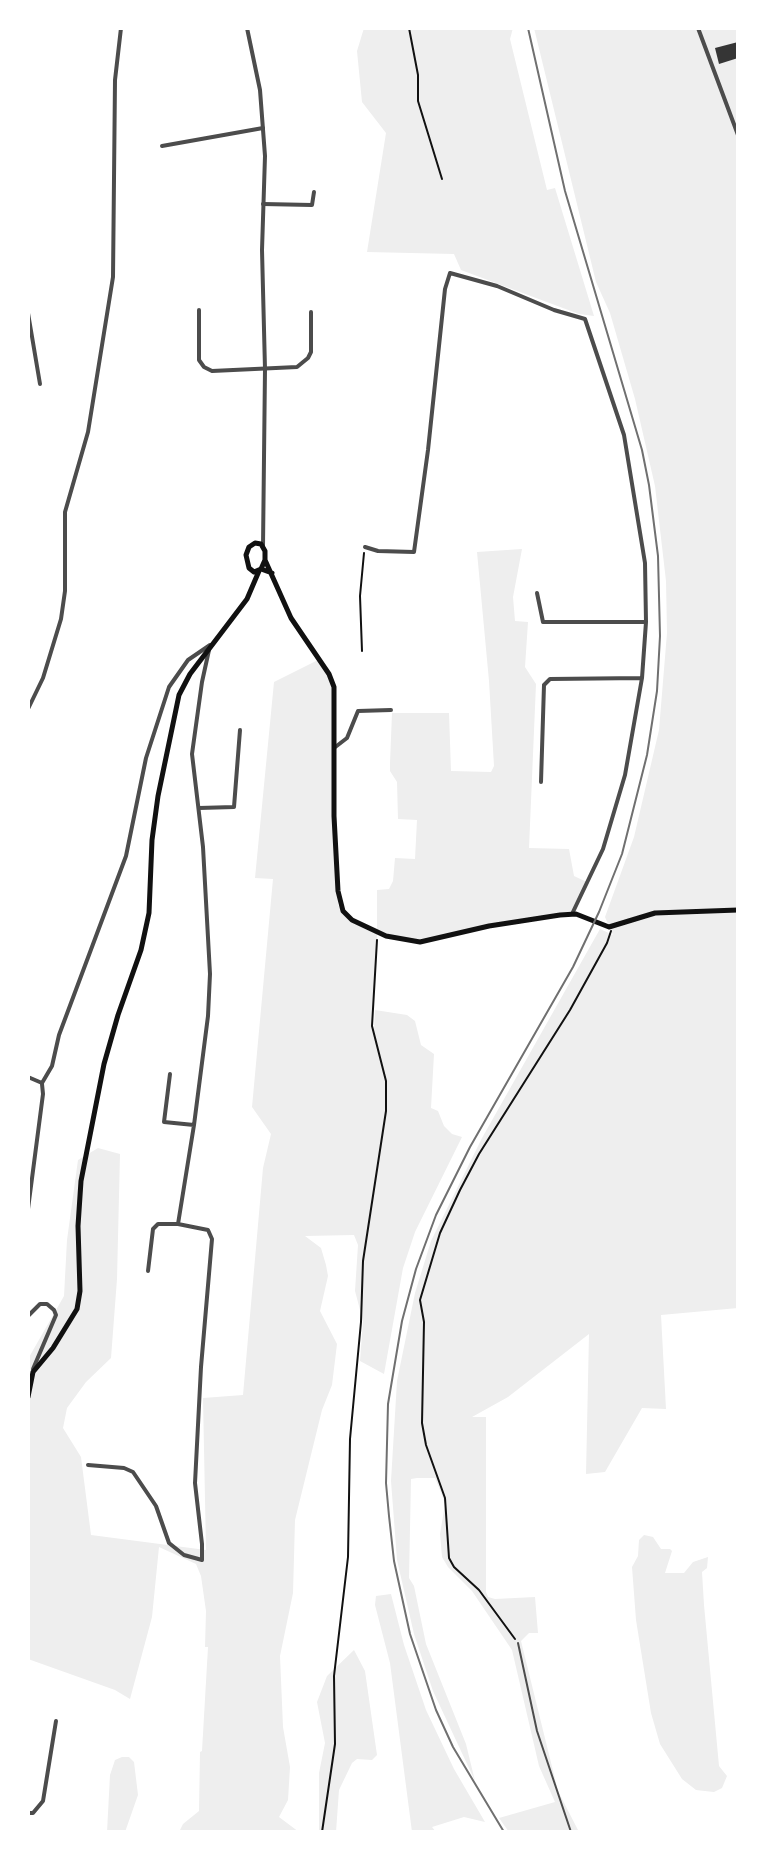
<!DOCTYPE html>
<style>
body{margin:0}
#map{position:relative;width:766px;height:1860px;overflow:hidden;background:#fff;font-family:"PT Sans",sans-serif}
canvas{display:block}
.frame{position:absolute;inset:0;border:30px solid #fff;pointer-events:none}
</style>
<div id="map">
<canvas width="766" height="1860"></canvas>
<div class="frame"></div>
</div>
<script>
const c = document.querySelector('canvas').getContext('2d');
c.lineJoin = 'round';
function fillPath(path, color) { c.fillStyle = color; c.fill(path, 'evenodd'); }
const shape = rows => new Path2D(rows.map(r => 'M' + r).join(''));
function strokePath(path, color, width, dash) { c.strokeStyle = color; c.lineWidth = width; c.lineCap = dash ? 'butt' : 'round'; c.setLineDash(dash || []); c.stroke(path); }
const green = shape([
 [364,28,513,28,510,39,547,190,555,188,594,316,579,314,461,270,454,254,367,252,386,133,362,102,357,51],
 [534,28,738,28,738,1308,661,1315,666,1409,642,1408,605,1472,586,1474,589,1334,508,1397,472,1417,486,1417,486,1592,488,1597,495,1599,535,1597,538,1633,529,1633,521,1641,558,1791,579,1832,509,1832,499,1818,555,1802,539,1766,512,1650,472,1591,448,1567,442,1557,440,1534,445,1504,442,1495,435,1478,417,1478,411,1479,409,1578,414,1586,426,1644,466,1744,475,1781,433,1691,414,1634,397,1560,391,1481,397,1381,415,1293,431,1241,482,1138,600,929,613,935,605,917,634,837,659,730,667,633,666,581,655,486,635,399,610,313,596,282],
 [522,549,513,597,515,621,528,622,525,667,536,684,529,848,569,849,574,876,589,883,572,914,528,919,420,942,377,934,372,1026,374,1030,375,1010,407,1015,415,1021,421,1045,434,1054,431,1108,438,1111,444,1126,452,1134,462,1137,415,1232,403,1268,384,1374,360,1361,363,1321,355,1291,358,1245,354,1235,305,1236,321,1248,326,1265,328,1276,320,1311,337,1344,332,1385,322,1410,295,1520,293,1593,280,1656,283,1727,290,1767,288,1800,279,1817,299,1832,179,1832,183,1824,199,1811,200,1752,202,1751,208,1647,205,1647,206,1611,201,1576,196,1564,159,1547,152,1617,130,1699,115,1690,28,1659,28,1359,64,1296,67,1240,78,1160,98,1148,120,1154,117,1279,111,1358,86,1382,67,1408,63,1428,81,1457,91,1535,206,1550,203,1398,243,1395,263,1168,271,1134,252,1107,273,879,255,878,274,682,318,660,332,680,338,905,347,916,377,932,377,890,389,889,393,881,395,858,415,859,417,820,398,819,397,782,390,771,390,763,392,713,449,713,451,771,491,772,494,766,489,681,477,552],
 [644,1535,653,1537,661,1549,670,1549,672,1551,665,1573,684,1573,693,1562,708,1557,707,1568,702,1572,704,1605,719,1766,727,1776,722,1788,714,1792,696,1790,682,1779,660,1744,651,1713,636,1620,632,1567,638,1556,639,1540],
 [391,1594,404,1645,426,1710,454,1769,485,1822,464,1817,432,1827,436,1832,412,1832,390,1663,375,1605,376,1596],
 [354,1650,365,1671,377,1755,372,1760,357,1759,352,1763,339,1790,336,1832,319,1832,319,1773,325,1743,317,1702,327,1676],
 [122,1757,129,1757,134,1762,138,1795,125,1832,107,1832,110,1775,115,1760]
]);
const building = shape([
 [738,42,738,58,719,64,715,48]
]);
const path = shape([
 [409,28,418,75,418,101,442,179],
 [362,651,360,596,364,553],
 [515,1639,479,1590,454,1567,449,1558,445,1498,426,1445,422,1423,424,1322,420,1300,440,1233,460,1190,479,1154,570,1010,607,943,611,931],
 [322,1832,335,1744,334,1676,348,1557,350,1439,361,1322,363,1261,386,1111,386,1081,372,1026,377,940]
]);
const service = shape([
 [518,1643,537,1731,571,1832]
]);
const minor = shape([
 [698,28,738,135],
 [162,146,263,128],
 [263,204,312,205,314,192],
 [199,310,199,360,204,367,212,371,297,367,308,358,311,352,311,312],
 [28,313,40,384],
 [365,547,378,551,414,552,428,450,445,289,450,273,497,286,554,310,585,319,624,435,645,563,646,622,642,678,625,775,603,849,572,914],
 [537,593,543,622,646,622],
 [334,748,347,738,358,711,391,710],
 [541,782,544,685,550,679,642,678],
 [199,808,234,807,240,730],
 [170,1074,164,1122,194,1125],
 [28,1077,42,1083],
 [42,1083,52,1066,59,1035,126,856,146,758,169,687,188,660,210,645],
 [28,1209,43,1094,42,1084],
 [148,1271,153,1229,158,1224,178,1224],
 [28,1316,40,1304,47,1304,54,1310,56,1315,33,1369],
 [88,1465,124,1468,133,1472,156,1506,169,1543,184,1555,202,1560,202,1544,195,1483,201,1367,212,1239,208,1230,178,1224,194,1125,208,1016,210,974,203,847,192,754,202,682,209,650],
 [28,1813,33,1813,43,1801,56,1721]
]);
const tertiary = shape([
 [247,28,260,90,265,156,262,250,265,369,263,546],
 [28,709,43,678,61,619,65,591,65,512,88,432,113,277,115,80,121,28]
]);
const secondary = shape([
 [265,560,291,618,329,674,334,687,334,816,338,891,343,911,352,920,386,936,420,942,489,926,560,915,576,914,609,927,655,913,738,910],
 [261,569,265,560,265,551,261,544,255,543,249,547,246,555,249,568,254,572,261,569,272,573],
 [28,1397,33,1372,53,1348,77,1309,80,1291,78,1226,81,1181,104,1064,118,1015,141,950,149,913,152,840,158,796,179,695,190,674,247,599,259,571]
]);
const rail = shape([
 [504,1832,453,1747,436,1710,410,1634,394,1561,389,1516,386,1483,388,1404,402,1321,416,1269,436,1215,470,1147,573,967,599,912,622,854,647,755,657,691,660,636,658,556,649,485,642,450,565,191,528,28]
]);
fillPath(green, '#eee');
fillPath(building, '#353535');
strokePath(path, '#111', 2);
strokePath(service, '#4c4c4c', 2);
strokePath(minor, '#4c4c4c', 4);
strokePath(tertiary, '#4c4c4c', 4);
strokePath(secondary, '#111', 5);
strokePath(rail, '#707070', 2);
</script>
